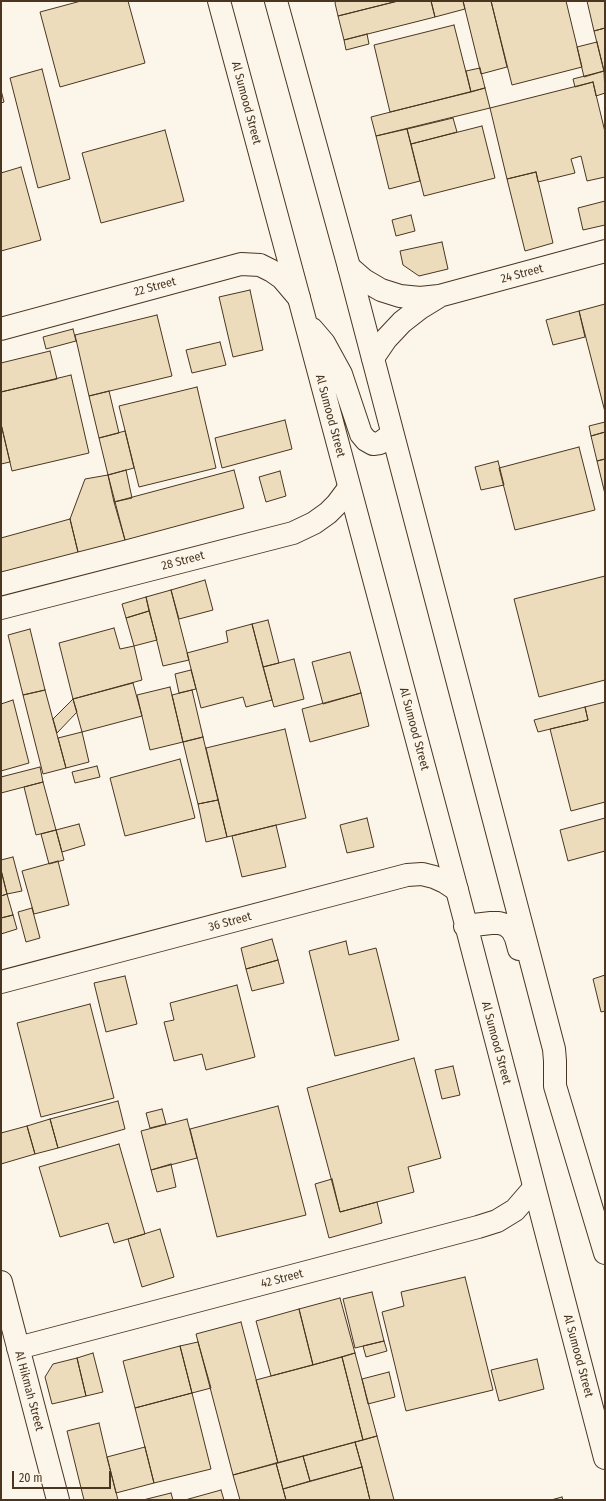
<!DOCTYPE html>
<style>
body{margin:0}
#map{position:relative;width:606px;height:1501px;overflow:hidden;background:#fbf6e9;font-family:"Fira Sans Condensed",sans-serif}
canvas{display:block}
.frame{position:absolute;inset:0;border:2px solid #4a3520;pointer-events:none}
.scale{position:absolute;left:12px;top:1471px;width:99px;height:18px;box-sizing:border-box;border:2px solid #4a3520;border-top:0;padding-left:5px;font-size:12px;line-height:14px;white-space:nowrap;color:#4a3520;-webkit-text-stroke:3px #fbf6e9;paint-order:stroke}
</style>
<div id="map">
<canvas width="606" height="1501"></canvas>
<div class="frame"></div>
<div class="scale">20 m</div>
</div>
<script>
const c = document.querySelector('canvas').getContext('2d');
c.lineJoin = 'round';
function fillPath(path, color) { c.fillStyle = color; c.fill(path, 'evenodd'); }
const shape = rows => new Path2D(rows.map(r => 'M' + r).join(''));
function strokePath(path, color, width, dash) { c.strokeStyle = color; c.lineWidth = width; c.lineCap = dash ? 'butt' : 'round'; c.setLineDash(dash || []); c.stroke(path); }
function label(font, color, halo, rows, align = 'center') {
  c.font = font + ' "Fira Sans Condensed",sans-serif'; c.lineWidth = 3; c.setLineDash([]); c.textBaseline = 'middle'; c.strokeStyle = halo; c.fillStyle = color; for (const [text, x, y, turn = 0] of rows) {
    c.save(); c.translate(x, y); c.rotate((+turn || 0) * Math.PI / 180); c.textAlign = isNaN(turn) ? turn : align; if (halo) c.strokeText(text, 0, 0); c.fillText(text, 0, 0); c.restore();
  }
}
const building = shape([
 [81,1,128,1,145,63,60,87,40,12,81,1],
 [336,1,398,1,338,16,335,3,336,1],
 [398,1,431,1,435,17,344,40,338,16,398,1],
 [431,1,463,1,465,9,435,17,431,1],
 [463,1,491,1,507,67,481,74,463,1],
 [491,1,566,1,582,67,512,85,491,1],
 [587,1,605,1,605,28,594,31,587,1],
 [454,25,471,92,390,112,374,45,454,25],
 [605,28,605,71,604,71,594,31,605,28],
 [367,34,369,44,346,50,344,40,367,34],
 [597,42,604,71,584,77,577,47,597,42],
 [480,68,485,88,471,92,466,71,480,68],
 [42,69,70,179,38,188,10,78,42,69],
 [604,71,605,93,596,96,593,82,575,87,573,79,604,71],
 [593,82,605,132,605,177,587,181,581,156,571,159,575,173,538,182,536,172,507,179,490,108,593,82],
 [485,88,490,108,376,136,371,117,485,88],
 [1,90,4,102,1,103,1,90],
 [453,118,457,132,411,144,407,129,453,118],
 [482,126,495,178,424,196,411,144,482,126],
 [407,129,420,181,389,189,376,136,407,129],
 [165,130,184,201,101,223,82,153,165,130],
 [21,167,41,240,1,251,1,173,21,167],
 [536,172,553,243,525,251,507,179,536,172],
 [605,201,605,225,583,230,578,208,605,201],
 [411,215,415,231,396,236,392,220,411,215],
 [442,242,448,269,419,276,403,265,400,251,442,242],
 [250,290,263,350,233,357,219,297,250,290],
 [605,304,605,412,579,311,605,304],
 [579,311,585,337,553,345,546,320,579,311],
 [157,315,172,376,89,396,75,335,157,315],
 [73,329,76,341,46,349,43,337,73,329],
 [220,342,226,365,192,373,186,350,220,342],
 [50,351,57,379,1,392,1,363,50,351],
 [71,375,89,453,12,471,1,424,1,392,71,375],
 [197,387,216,468,139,487,119,406,197,387],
 [109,391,119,433,99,438,89,396,109,391],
 [285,420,292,449,222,468,215,438,285,420],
 [605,422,605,432,591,436,589,426,605,422],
 [1,424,10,462,1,464,1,424],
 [125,431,134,468,108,475,99,438,125,431],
 [605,432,605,459,597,461,591,436,605,432],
 [579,447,595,510,515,530,499,468,579,447],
 [605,459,605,494,597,461,605,459],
 [498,461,504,485,481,490,475,467,498,461],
 [126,470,132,498,114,502,108,475,126,470],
 [234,470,244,508,125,540,114,502,234,470],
 [280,471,286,496,266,502,259,477,280,471],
 [108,475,125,540,78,552,70,519,85,479,108,475],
 [70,519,78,552,1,572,1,538,70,519],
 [605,576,605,680,539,697,514,599,605,576],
 [205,580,213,610,179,619,171,590,205,580],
 [171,590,189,660,163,666,146,597,171,590],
 [146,597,149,611,126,618,122,604,146,597],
 [149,611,157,640,134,646,126,618,149,611],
 [268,620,279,663,263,667,252,624,268,620],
 [252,624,272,700,246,707,243,697,201,708,187,653,228,642,226,631,252,624],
 [114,628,120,649,134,646,142,680,73,699,59,643,114,628],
 [30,629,45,690,23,695,8,635,30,629],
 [350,652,361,693,323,704,312,662,350,652],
 [294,659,304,699,274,707,263,667,294,659],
 [191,670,196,689,179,693,175,674,191,670],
 [133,683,142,716,82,732,73,699,133,683],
 [170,687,183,742,150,750,137,695,170,687],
 [45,690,66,768,43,774,23,695,45,690],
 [192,690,203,737,183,742,172,695,192,690],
 [361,693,369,726,310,742,302,709,361,693],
 [73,699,77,712,57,733,53,719,73,699],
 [13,700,29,763,1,771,1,704,13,700],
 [605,702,605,802,571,811,550,729,588,720,585,707,605,702],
 [585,707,588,720,538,732,534,720,585,707],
 [285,729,306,818,227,837,206,748,285,729],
 [82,732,89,762,66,768,58,738,82,732],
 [203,737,218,800,198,804,183,742,203,737],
 [180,759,195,818,125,836,110,778,180,759],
 [97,766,100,777,75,783,72,772,97,766],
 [40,767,43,782,1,793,1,777,40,767],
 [43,782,56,830,36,835,24,787,43,782],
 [218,800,227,837,206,842,198,804,218,800],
 [367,818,374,847,347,853,340,825,367,818],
 [605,818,605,851,568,861,560,830,605,818],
 [79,824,85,845,62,852,56,830,79,824],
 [276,825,286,867,242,877,232,836,276,825],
 [56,830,64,860,49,864,41,834,56,830],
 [13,857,22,891,7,894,1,870,1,860,13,857],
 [58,861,69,905,34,914,22,871,58,861],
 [1,870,7,894,1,896,1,870],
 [7,894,13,915,1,918,1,896,7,894],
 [32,908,40,938,26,942,18,912,32,908],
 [13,915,17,929,1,934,1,918,13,915],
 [272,939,278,960,246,969,241,948,272,939],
 [346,941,349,955,376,948,399,1040,335,1056,309,951,346,941],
 [278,960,284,983,252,991,246,969,278,960],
 [605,975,605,1011,601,1012,593,979,605,975],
 [125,976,137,1024,106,1032,94,983,125,976],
 [237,985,255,1057,206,1070,202,1054,174,1061,164,1022,174,1020,170,1003,237,985],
 [90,1004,114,1098,41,1117,17,1023,90,1004],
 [414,1058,441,1158,408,1167,414,1192,340,1212,307,1088,414,1058],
 [453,1066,460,1095,442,1099,435,1070,453,1066],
 [118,1101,125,1129,58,1148,50,1119,118,1101],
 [278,1106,306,1215,217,1237,190,1129,278,1106],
 [162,1109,166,1124,150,1128,146,1113,162,1109],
 [50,1119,58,1148,35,1154,27,1126,50,1119],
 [187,1119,197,1158,151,1170,141,1131,187,1119],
 [27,1126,35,1154,1,1164,1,1133,27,1126],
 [119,1144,145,1234,114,1243,108,1223,60,1237,39,1167,119,1144],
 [171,1164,176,1187,157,1192,151,1170,171,1164],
 [332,1179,340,1212,377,1202,382,1223,329,1238,315,1184,332,1179],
 [160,1229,174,1277,142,1287,128,1239,160,1229],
 [465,1277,493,1390,406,1411,382,1312,404,1306,401,1292,465,1277],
 [372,1292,384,1341,355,1348,343,1299,372,1292],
 [340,1298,355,1353,313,1365,299,1309,340,1298],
 [299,1309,313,1365,271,1376,256,1321,299,1309],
 [241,1322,278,1463,233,1475,196,1334,241,1322],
 [384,1341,387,1351,366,1357,363,1346,384,1341],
 [198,1342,211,1388,192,1393,180,1346,198,1342],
 [180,1346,192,1393,135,1408,123,1361,180,1346],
 [93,1353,103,1392,86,1396,77,1358,93,1353],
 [355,1353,377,1436,363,1440,342,1357,355,1353],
 [342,1357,363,1440,278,1463,256,1380,342,1357],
 [77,1358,86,1396,52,1404,45,1377,53,1364,77,1358],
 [537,1359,544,1389,499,1401,491,1370,537,1359],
 [389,1372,395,1397,368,1404,362,1379,389,1372],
 [192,1393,211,1469,154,1483,135,1408,192,1393],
 [99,1423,107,1457,118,1500,84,1500,67,1431,99,1423],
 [377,1436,394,1500,370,1500,362,1467,355,1442,377,1436],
 [355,1442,362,1467,310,1481,303,1456,355,1442],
 [145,1447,154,1483,116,1493,107,1457,145,1447],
 [303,1456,310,1481,283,1489,276,1463,303,1456],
 [276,1463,286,1500,240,1500,233,1475,276,1463],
 [362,1467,370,1500,286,1500,283,1489,362,1467],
 [221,1490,224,1500,185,1500,221,1490],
 [171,1493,173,1500,143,1500,171,1493],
 [562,1497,563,1500,551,1500,562,1497]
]);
const street = shape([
 [349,267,364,280,381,290,400,296,420,298,439,296,605,251],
 [1,329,241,264,260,265,272,271,282,278,299,298],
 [373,358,386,339,402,322,420,308,438,297],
 [1,608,293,533,314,523,328,513,337,504,349,488],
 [1,982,407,875,422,874,434,877,445,882,457,890],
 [1,1282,58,1500],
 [18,1348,478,1227,497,1221,515,1210,534,1188]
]);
const secondary = shape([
 [219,1,299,298,457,890,605,1458],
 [276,1,349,267,554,1049,555,1061,555,1086,605,1253],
 [312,329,324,343,341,374,361,434,366,440,373,444,380,443,388,437,392,431],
 [465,926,491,923,499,923,506,925,512,930,516,938,519,949]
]);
const streetNames = [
 ["Al Sumood Street",246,103,75],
 ["24 Street",522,274,-15],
 ["22 Street",155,287,-15],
 ["Al Sumood Street",330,416,75],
 ["28 Street",183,561,-15],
 ["Al Sumood Street",414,729,75],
 ["36 Street",230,922,-15],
 ["Al Sumood Street",496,1043,75],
 ["42 Street",282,1279,-15],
 ["Al Sumood Street",578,1356,75],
 ["Al Hikmah Street",29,1391,75]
];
fillPath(building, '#ecdcbc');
strokePath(building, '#4a3520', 1);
strokePath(street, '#4a3520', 24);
strokePath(secondary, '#4a3520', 24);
strokePath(street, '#fbf6e9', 22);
strokePath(secondary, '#fbf6e9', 22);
label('12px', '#4a3520', '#fbf6e9', streetNames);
</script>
